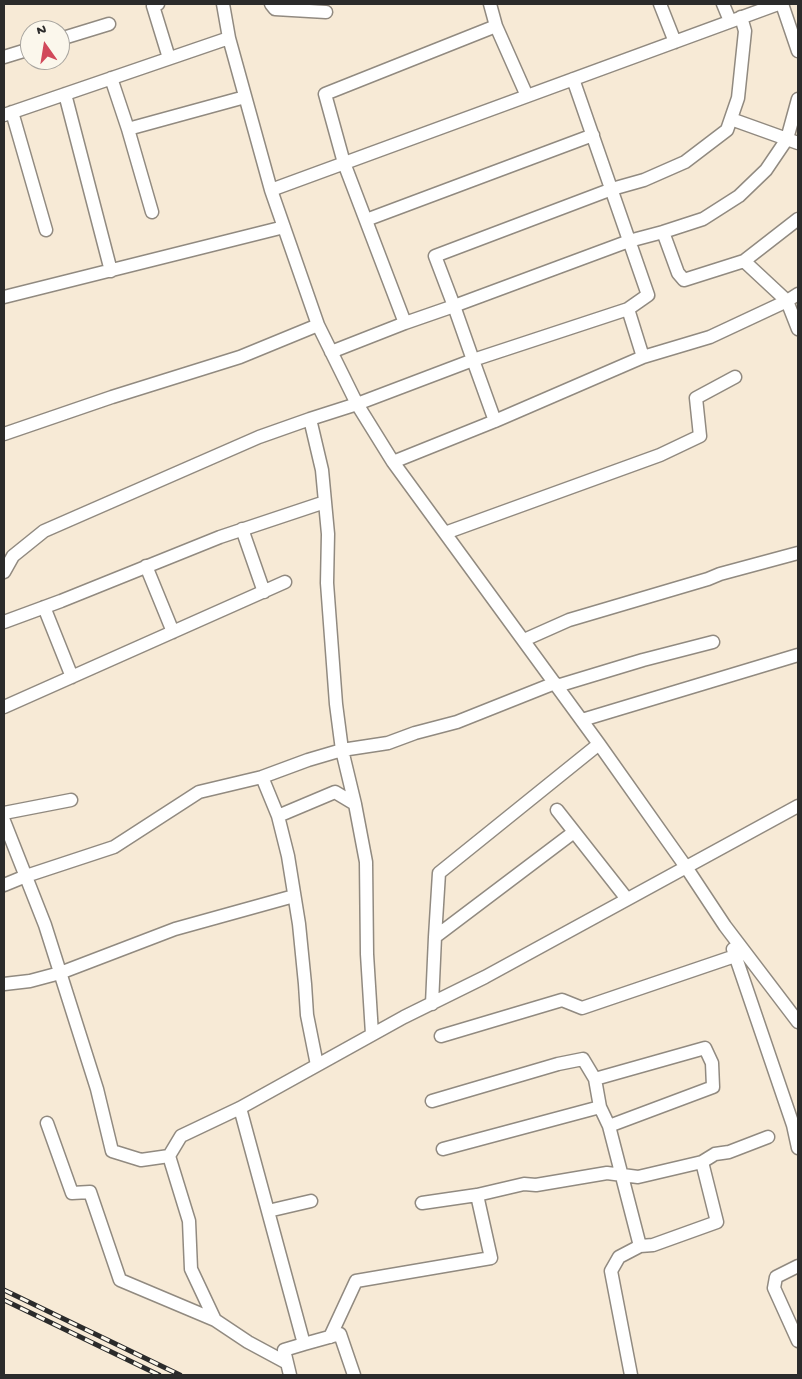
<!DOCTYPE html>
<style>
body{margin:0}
#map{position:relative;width:802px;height:1379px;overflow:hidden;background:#f7ead6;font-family:"Gochi Hand",sans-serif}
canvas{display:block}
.frame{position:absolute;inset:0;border:5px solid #2b2b2b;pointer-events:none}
.north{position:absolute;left:20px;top:20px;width:50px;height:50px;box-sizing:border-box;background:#fbf7ec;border:1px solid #a8a59f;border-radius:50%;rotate:347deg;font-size:14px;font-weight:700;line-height:20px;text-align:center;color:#2b2b2b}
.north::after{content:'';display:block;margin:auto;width:18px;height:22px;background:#d1495b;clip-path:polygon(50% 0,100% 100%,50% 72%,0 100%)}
</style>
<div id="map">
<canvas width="802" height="1379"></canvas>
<div class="frame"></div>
<div class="north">N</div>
</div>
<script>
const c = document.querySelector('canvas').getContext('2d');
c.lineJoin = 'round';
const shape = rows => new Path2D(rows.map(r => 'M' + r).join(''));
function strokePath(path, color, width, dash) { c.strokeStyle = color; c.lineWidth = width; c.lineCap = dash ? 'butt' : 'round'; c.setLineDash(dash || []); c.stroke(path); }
const minor = shape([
 [158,4,153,6,169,58],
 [223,4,229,38,271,190,318,325,357,404,393,462,599,744,686,867,725,926,798,1022],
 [271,4,275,9,326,12],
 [490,4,496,26,527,96],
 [660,4,675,42],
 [723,4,730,21],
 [782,4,798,51],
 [741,17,745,31,738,98,727,130,685,162,644,180,612,189,435,256,454,306,629,241,663,232,703,219,739,196,766,170,787,139,798,99],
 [496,26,325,94,344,163,405,323,454,306,473,360,628,309],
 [60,39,109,24],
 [4,57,30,49],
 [111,78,128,129],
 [65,94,111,271],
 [12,112,46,230],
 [4,115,229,38],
 [731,119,798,143],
 [271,190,778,4],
 [152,212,128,129,245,97],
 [366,220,593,135],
 [663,232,678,273,684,280,744,261,798,219],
 [744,261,787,301,798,329],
 [4,297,284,227],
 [331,352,405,323],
 [643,357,710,337,787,301,798,294],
 [4,434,112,397,240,357,318,325],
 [393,462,495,421,643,357,628,309,648,295,573,79],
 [242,529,264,592],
 [445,533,660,455,700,436,696,398,735,377],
 [146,566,173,632],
 [4,572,13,556,44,531,259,437,310,419],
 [44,607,72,677],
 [4,622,61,601,220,537,325,502],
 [524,640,569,620,708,579,720,574,798,553],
 [557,686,643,660,713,642],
 [4,707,285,582],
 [582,720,798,655],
 [355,804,342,750,388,743,415,733,457,722,555,683],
 [557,810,627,899],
 [4,813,71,800],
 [278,816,288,856,299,924,305,984,307,1015,317,1065],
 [4,821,45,925,97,1089,112,1151,141,1160,169,1156],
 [4,885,26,876,114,847,199,792,262,777],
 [435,937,439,873,599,744],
 [733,949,793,1125,798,1148],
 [4,984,30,981,60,973,175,929,294,896],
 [432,1004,435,937,574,832],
 [372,1034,367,954,366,862,355,804,335,792,278,816,262,777,308,760,342,750,336,704,327,583,328,534,322,470,310,419,357,404,473,360,495,421],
 [441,1036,562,1000,582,1008,735,956],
 [595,1079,705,1048,712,1063,713,1087,609,1126],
 [432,1101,558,1064,583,1059,595,1079,600,1107,609,1126,640,1246],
 [240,1108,304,1344,284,1350,290,1375],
 [47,1123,72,1193,90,1192,120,1280,215,1320],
 [443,1149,600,1107],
 [422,1203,477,1195,524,1184,536,1185,607,1173,638,1177,702,1162,715,1154,729,1152,768,1137],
 [268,1211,311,1201],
 [798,1266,776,1277,774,1288,798,1341],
 [330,1337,356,1281,491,1258,477,1195],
 [304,1344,340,1334,354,1375],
 [287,1363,248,1342,215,1320,191,1269,189,1221,169,1156,181,1136,240,1108,404,1017,485,977,798,806],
 [631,1375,611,1271,619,1257,640,1246,653,1245,717,1222,702,1162]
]);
const rail = shape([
 [4,1290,180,1375],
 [4,1300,159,1375]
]);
strokePath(minor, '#918a80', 15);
strokePath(minor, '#fff', 12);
strokePath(rail, '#2b2b2b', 5);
strokePath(rail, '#fbf7ec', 3, [9]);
</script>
